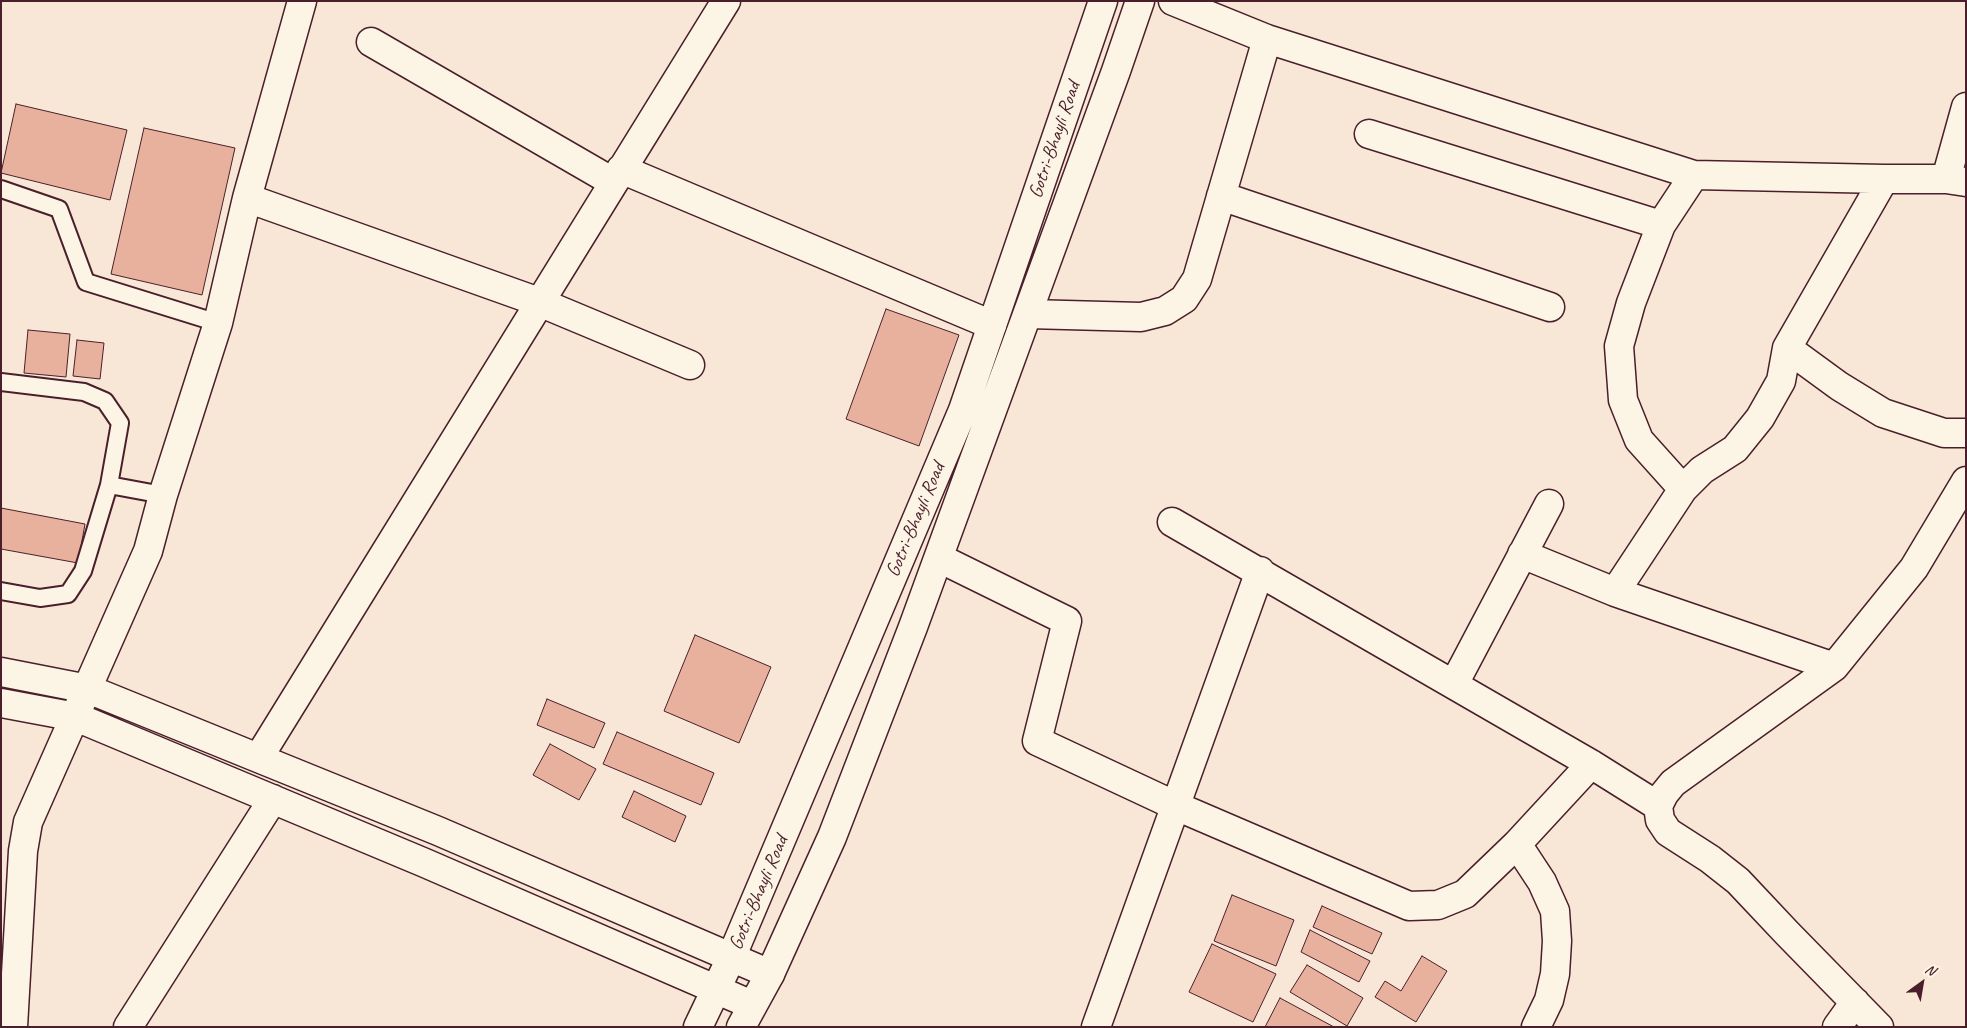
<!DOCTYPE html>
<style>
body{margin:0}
#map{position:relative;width:1967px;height:1028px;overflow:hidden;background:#f8e7d7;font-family:Caveat,sans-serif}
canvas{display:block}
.frame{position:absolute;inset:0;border:2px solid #4a1f2b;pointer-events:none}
.north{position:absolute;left:1897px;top:958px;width:50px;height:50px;-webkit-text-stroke:4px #fcf5e5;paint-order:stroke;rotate:32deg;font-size:14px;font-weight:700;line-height:20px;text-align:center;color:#4a1f2b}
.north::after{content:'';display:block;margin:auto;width:18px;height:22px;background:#4a1f2b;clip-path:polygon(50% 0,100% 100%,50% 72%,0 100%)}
</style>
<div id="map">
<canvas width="1967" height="1028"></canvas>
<div class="frame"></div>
<div class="north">N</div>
</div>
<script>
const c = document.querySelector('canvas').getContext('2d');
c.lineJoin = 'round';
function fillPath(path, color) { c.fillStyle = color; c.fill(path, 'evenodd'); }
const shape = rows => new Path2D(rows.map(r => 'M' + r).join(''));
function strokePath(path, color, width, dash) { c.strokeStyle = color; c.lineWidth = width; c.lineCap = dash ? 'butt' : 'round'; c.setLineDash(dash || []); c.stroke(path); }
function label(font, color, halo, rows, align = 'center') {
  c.font = font + ' Caveat,sans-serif'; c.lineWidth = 4; c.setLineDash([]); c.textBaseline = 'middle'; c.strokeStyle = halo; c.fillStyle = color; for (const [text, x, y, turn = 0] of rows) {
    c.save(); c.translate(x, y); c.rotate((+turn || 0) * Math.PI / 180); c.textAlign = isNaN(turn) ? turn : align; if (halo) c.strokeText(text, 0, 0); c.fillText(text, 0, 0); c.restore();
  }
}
const building = shape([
 [16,104,127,130,110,200,1,173,16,104],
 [144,128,235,148,202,295,111,274,144,128],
 [886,309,959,335,919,446,846,419,886,309],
 [28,330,70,334,66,377,24,373,28,330],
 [77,340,104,343,100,379,73,376,77,340],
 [1,508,85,524,78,563,1,549,1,508],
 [695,635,771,667,739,743,664,711,695,635],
 [547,699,605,723,594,748,537,725,547,699],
 [617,732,714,773,701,805,603,764,617,732],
 [550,744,596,769,579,800,533,775,550,744],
 [634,791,686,816,675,842,622,817,634,791],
 [1232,895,1294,920,1276,966,1214,941,1232,895],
 [1322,906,1382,933,1372,954,1313,927,1322,906],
 [1310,930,1370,961,1359,982,1301,952,1310,930],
 [1212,944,1276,974,1253,1022,1189,992,1212,944],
 [1422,956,1447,971,1416,1022,1375,997,1385,981,1401,991,1422,956],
 [1307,965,1363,998,1347,1026,1290,992,1307,965],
 [1280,998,1334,1027,1265,1027,1280,998]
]);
const service = shape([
 [1,189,59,209,86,282,218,323],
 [1,382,84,392,105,401,120,423,109,485],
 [1,591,40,598,68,594,83,571,109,485,163,495]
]);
const minor = shape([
 [1173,1,1267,39,1694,175,1884,179,1946,179,1966,182],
 [371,42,613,182],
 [1369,134,1661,225],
 [621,169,992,325],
 [1946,179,1966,107],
 [1221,196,1550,307],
 [247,198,539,302,690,365],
 [1028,314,1141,317,1165,311,1184,299,1197,279,1267,39],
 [1787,348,1839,386,1883,413,1944,433,1966,433],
 [1683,489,1639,440,1623,400,1619,346,1631,303,1661,225,1694,175],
 [1172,522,1591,764,1658,806],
 [1522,554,1615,592,1683,489,1702,470,1735,449,1760,418,1781,381,1787,348,1884,179],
 [939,558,1067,621,1037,741,1176,806,1409,906,1438,905,1465,894,1517,844,1591,764],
 [1615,592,1834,667],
 [1,672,88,689,438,831,770,974],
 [1454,684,1549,504],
 [1,703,76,717,425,863,752,1005],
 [259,757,726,1],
 [1517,844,1542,882,1555,911,1557,941,1555,974,1549,1000,1536,1027],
 [13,1027,23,851,28,822,148,551,163,495,218,323,247,198,302,1],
 [128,1027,273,799],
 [1096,1027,1260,571],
 [1837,1027,1855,1002],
 [1879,1027,1787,933,1738,881,1710,859,1668,832,1660,820,1658,806,1664,794,1673,783,1834,667,1914,568,1966,481]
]);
const tertiary = shape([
 [698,1027,731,958,963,410,1103,1],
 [741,1027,770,974,832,837,913,627,1116,71,1140,1]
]);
const streetNames = [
 ["Gotri-Bhayli Road",1055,140,-71],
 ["Gotri-Bhayli Road",916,520,-67],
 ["Gotri-Bhayli Road",759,893,-67]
];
fillPath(building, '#e8b19d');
strokePath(building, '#4a1f2b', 1);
strokePath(service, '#4a1f2b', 20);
strokePath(minor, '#4a1f2b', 31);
strokePath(tertiary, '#4a1f2b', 31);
strokePath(service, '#fcf5e5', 16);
strokePath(minor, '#fcf5e5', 28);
strokePath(tertiary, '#fcf5e5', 28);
label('20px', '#4a1f2b', '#fcf5e5', streetNames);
</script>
